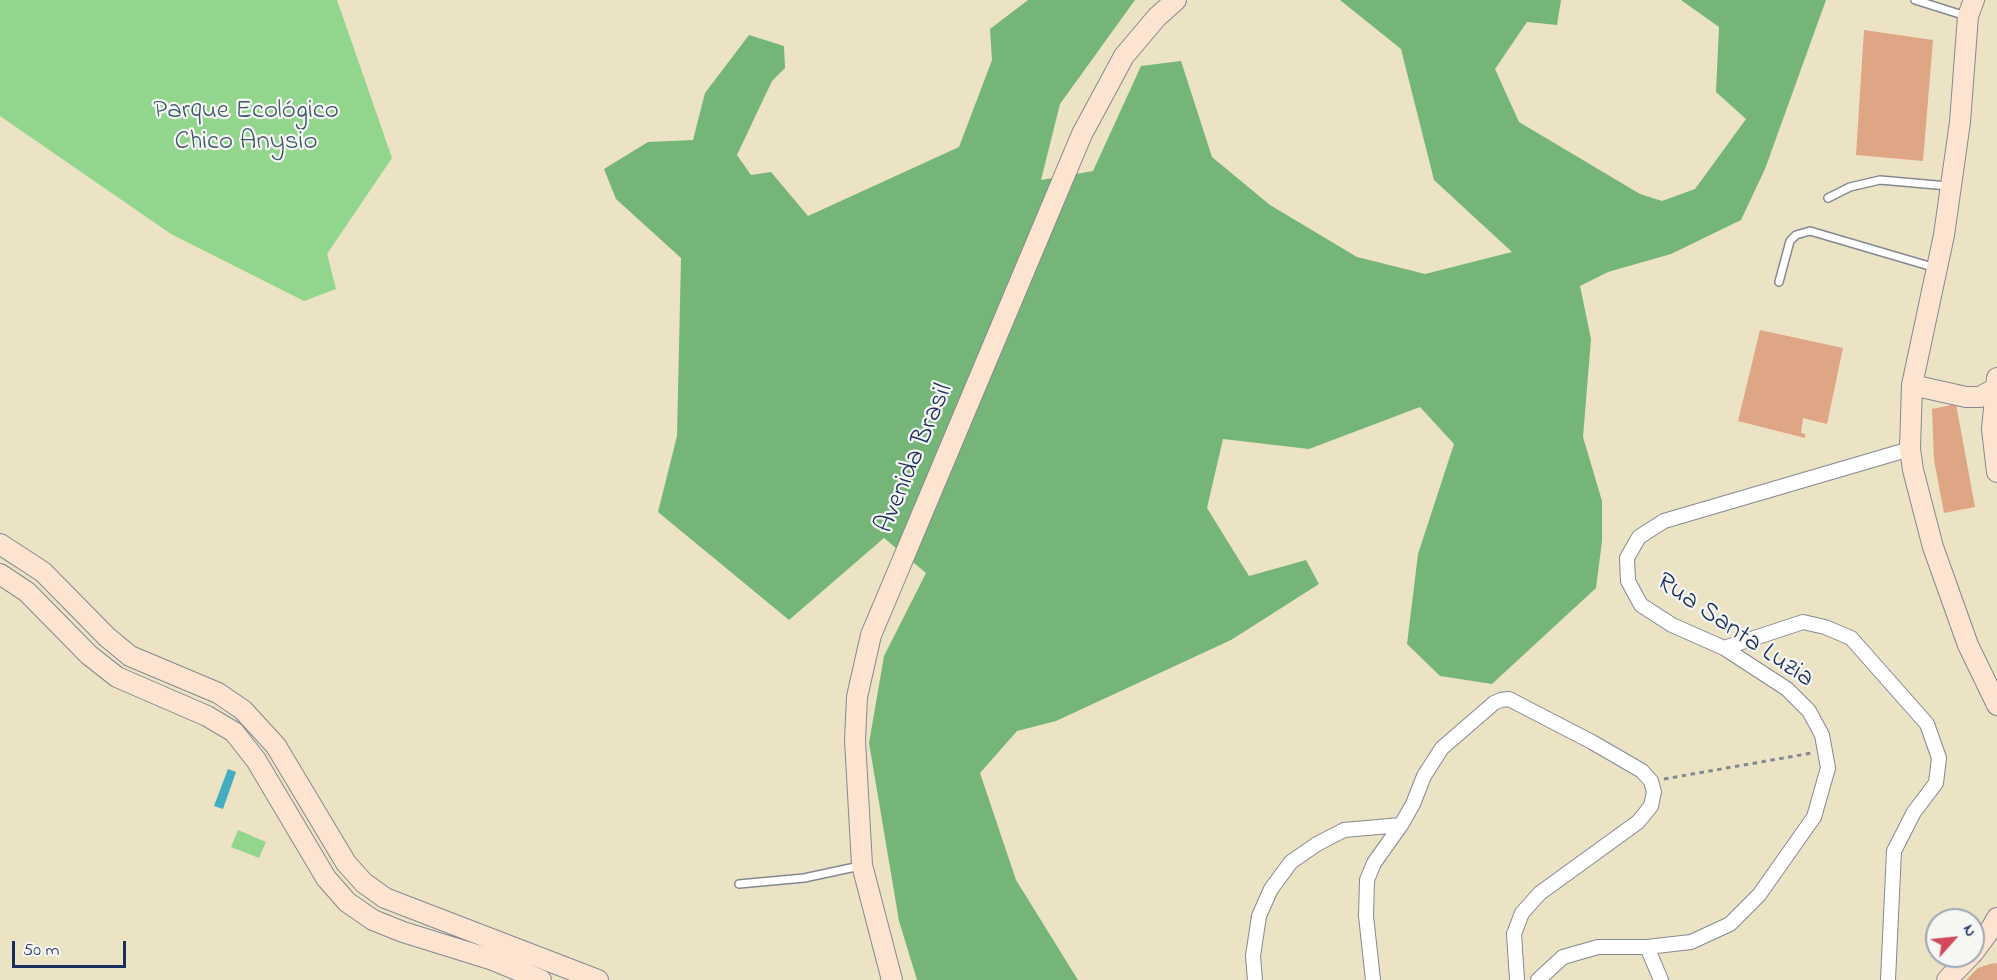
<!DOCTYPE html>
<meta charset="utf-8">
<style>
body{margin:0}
#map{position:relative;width:1997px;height:980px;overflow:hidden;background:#ece2c4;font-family:"Indie Flower",sans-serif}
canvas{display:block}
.north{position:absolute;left:1925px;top:908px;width:60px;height:60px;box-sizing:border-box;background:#f6f6f2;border:2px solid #9ea6b7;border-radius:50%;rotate:63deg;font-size:16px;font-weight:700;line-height:24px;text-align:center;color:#1b2f5e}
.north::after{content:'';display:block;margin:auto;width:21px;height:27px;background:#d1495b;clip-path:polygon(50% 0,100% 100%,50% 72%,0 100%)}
.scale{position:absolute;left:12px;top:941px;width:114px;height:27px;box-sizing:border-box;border:3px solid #1b2f5e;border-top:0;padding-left:8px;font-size:18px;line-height:21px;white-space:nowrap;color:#1b2f5e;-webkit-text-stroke:4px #f6f6f2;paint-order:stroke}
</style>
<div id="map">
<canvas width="1997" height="980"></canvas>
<div class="north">N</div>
<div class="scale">50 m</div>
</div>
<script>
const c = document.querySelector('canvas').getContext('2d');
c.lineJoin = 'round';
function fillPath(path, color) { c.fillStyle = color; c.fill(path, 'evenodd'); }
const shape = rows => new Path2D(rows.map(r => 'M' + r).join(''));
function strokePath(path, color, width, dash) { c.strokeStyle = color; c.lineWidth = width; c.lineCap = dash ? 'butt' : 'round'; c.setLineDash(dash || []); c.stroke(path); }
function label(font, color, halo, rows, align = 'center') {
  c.font = font + ' "Indie Flower",sans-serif'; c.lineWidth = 4.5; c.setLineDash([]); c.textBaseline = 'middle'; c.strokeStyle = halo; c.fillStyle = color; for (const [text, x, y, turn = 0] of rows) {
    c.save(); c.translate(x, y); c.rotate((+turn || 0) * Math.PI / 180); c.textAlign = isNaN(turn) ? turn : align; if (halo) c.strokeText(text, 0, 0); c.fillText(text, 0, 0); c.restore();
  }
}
const green = shape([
 [0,0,337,0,392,158,327,254,336,289,304,301,171,234,0,116],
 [238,830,266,842,259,858,231,847]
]);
const forest = shape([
 [1028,0,1135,0,1060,104,1041,180,1093,171,1141,66,1181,61,1212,157,1270,205,1357,257,1425,274,1512,252,1434,180,1401,49,1340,0,1561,0,1557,25,1527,22,1495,69,1519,122,1640,194,1662,201,1695,189,1746,119,1716,92,1719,27,1681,0,1826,0,1765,169,1741,220,1671,254,1608,272,1580,286,1591,339,1583,437,1602,501,1602,541,1596,588,1492,684,1440,676,1407,644,1418,554,1454,444,1420,407,1309,449,1223,439,1207,508,1249,576,1306,560,1319,584,1231,640,1056,721,1017,731,980,773,1016,880,1078,980,917,980,899,921,869,743,884,656,926,573,884,538,789,620,658,512,677,436,681,258,616,199,604,169,648,142,693,140,705,93,749,35,784,46,785,68,772,81,737,155,751,175,771,172,808,216,959,147,992,60,990,29]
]);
const water = shape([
 [228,769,236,772,223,809,214,806]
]);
const building = shape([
 [1864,30,1933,40,1923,161,1856,155],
 [1760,330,1843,348,1827,424,1803,418,1801,433,1805,434,1805,438,1738,421],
 [1956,404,1975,507,1944,513,1934,460,1932,409],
 [1997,963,1997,980,1966,980,1978,968,1990,964]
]);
const path = shape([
 [1664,779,1812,753]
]);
const lane = shape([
 [1915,0,1966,16],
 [1828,198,1850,187,1880,180,1948,186],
 [1779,282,1790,241,1796,235,1810,231,1936,268],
 [739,884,804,878,860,866]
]);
const street = shape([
 [1724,648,1803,622,1825,627,1851,638,1927,724,1939,758,1936,783,1914,812,1894,851,1888,980],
 [1647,947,1661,980],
 [1255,980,1253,956,1259,916,1271,889,1291,862,1317,844,1344,830,1401,825],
 [1373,980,1366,916,1367,880,1374,863,1401,825,1413,804,1424,776,1442,748,1494,703,1501,700,1509,699,1592,742,1642,771,1651,781,1654,792,1651,806,1638,822,1540,893,1522,913,1514,934,1517,980],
 [1538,980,1563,957,1598,947,1647,947,1691,942,1730,924,1759,895,1814,817,1828,768,1822,735,1809,711,1787,689,1724,648,1672,625,1641,605,1628,581,1627,558,1639,537,1664,521,1910,449]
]);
const secondary = shape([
 [1974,0,1968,16,1960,122,1944,235,1912,385,1910,449,1913,470,1933,547,1968,645,1997,705],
 [1997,378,1992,429,1997,472],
 [1912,385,1966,397,1980,397,1996,388],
 [0,544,43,572,107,637,130,656,218,693,243,710,276,746,346,863,364,883,385,898,598,980],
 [0,574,27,592,89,655,117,677,207,716,234,732,256,760,326,878,347,902,373,920,403,932,493,960,541,980],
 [1973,953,1990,930,1997,918],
 [892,980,862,865,855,740,857,697,871,635,1082,134,1124,56,1157,17,1176,0],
 [1947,980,1970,956]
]);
const parkNames = [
 ["Parque Ecológico",246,113],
 ["Chico Anysio",246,144]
];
const streetNames = [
 ["Avenida Brasil",916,459,-67],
 ["Rua Santa Luzia",1734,632,34]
];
fillPath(green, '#92d58d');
fillPath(forest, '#75b678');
fillPath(water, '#42adc1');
fillPath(building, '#dfa686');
strokePath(lane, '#848891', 10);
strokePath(street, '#848891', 16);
strokePath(secondary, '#848891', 22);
strokePath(path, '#848891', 3, [4.5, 4.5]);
strokePath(lane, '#fff', 7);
strokePath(street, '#fff', 14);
strokePath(secondary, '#fde4d0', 20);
label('27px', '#39586a', '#f6f6f2', parkNames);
label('27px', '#1b2f5e', '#f6f6f2', streetNames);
</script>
